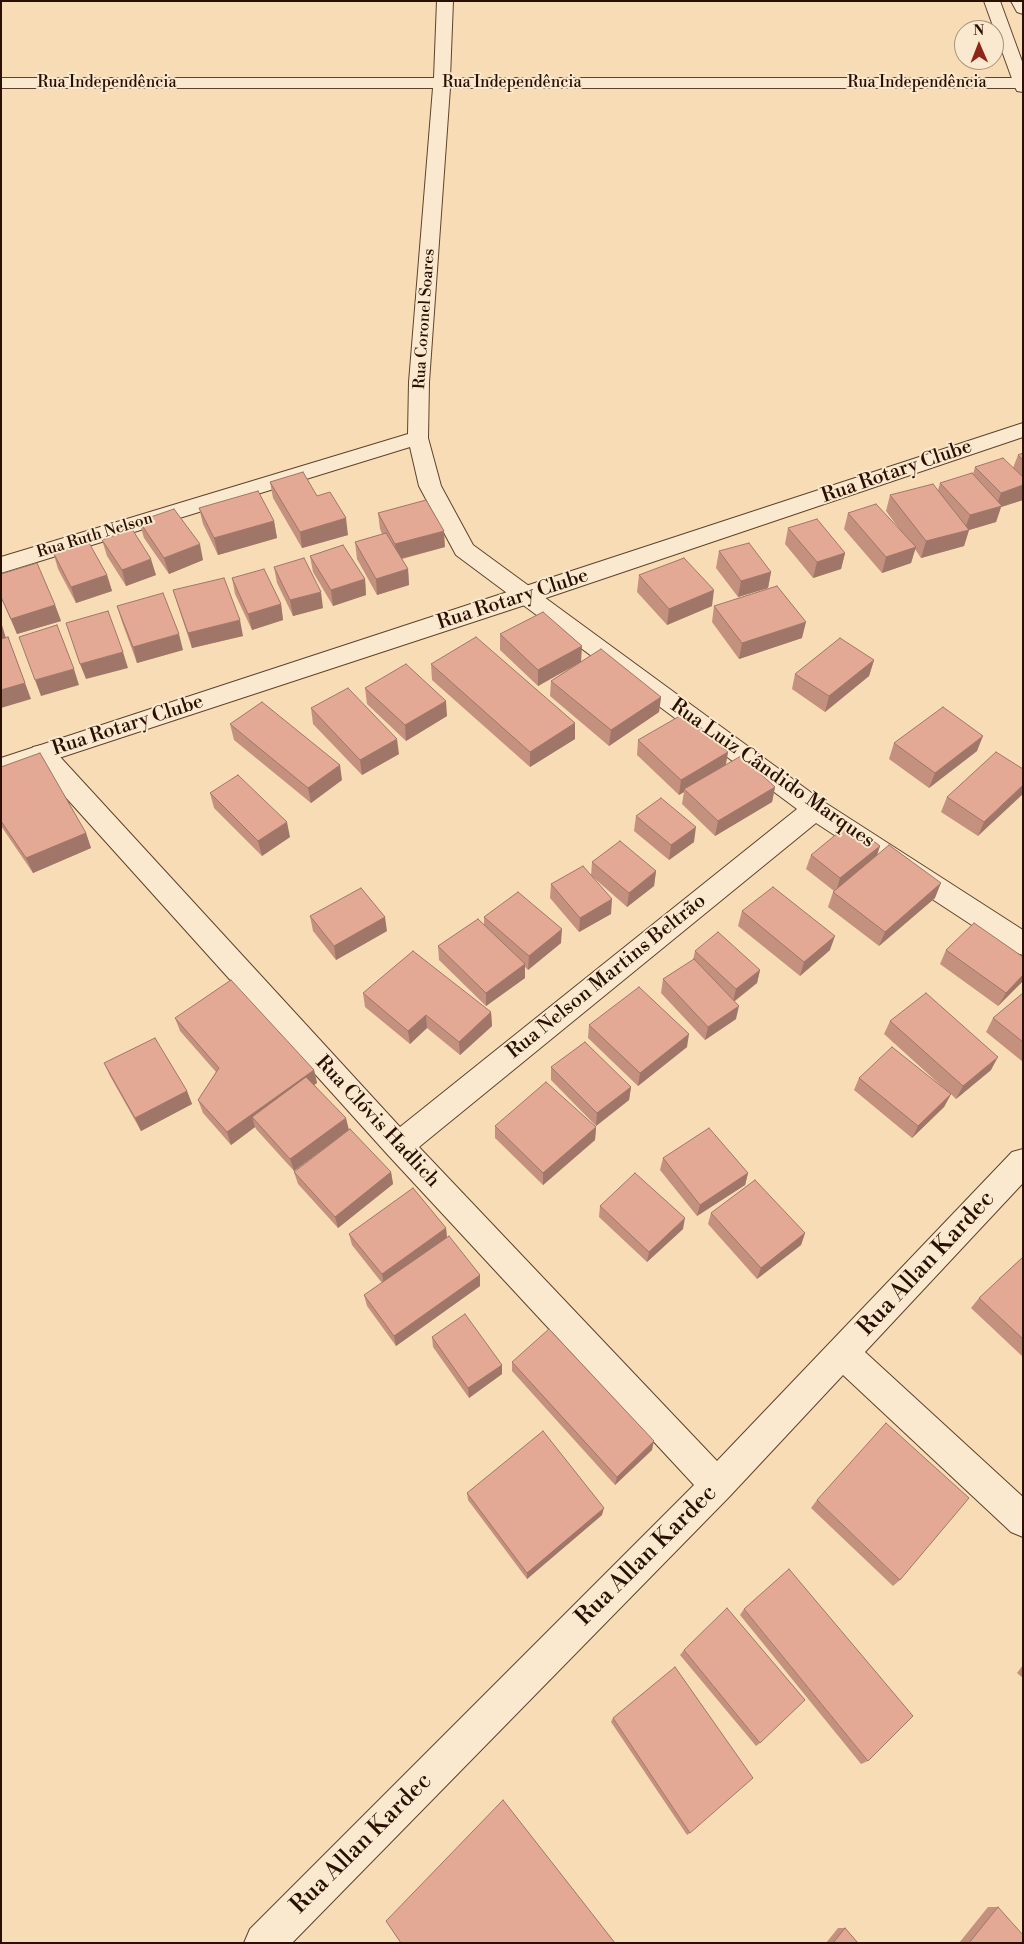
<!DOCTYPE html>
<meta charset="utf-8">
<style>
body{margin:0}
#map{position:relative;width:1024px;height:1944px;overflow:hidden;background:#f8dcb5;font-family:"Libre Bodoni",serif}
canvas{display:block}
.frame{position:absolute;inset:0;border:2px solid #291000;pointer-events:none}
.north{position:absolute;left:954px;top:20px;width:50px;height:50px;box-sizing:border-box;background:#fae8cf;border:1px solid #a6927c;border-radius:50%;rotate:359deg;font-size:14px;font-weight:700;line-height:20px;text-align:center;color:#291000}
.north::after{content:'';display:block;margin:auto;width:18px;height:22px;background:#8f2418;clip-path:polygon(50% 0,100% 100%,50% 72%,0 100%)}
</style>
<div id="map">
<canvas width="1024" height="1944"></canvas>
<div class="frame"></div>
<div class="north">N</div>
</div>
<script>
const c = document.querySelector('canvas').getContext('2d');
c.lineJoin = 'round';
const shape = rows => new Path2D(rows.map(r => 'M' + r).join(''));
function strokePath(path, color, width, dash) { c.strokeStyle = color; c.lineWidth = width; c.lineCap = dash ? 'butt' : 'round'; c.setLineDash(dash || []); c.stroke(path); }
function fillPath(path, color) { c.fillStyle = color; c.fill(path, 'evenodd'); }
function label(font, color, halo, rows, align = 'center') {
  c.font = font + ' "Libre Bodoni",serif'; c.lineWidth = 4; c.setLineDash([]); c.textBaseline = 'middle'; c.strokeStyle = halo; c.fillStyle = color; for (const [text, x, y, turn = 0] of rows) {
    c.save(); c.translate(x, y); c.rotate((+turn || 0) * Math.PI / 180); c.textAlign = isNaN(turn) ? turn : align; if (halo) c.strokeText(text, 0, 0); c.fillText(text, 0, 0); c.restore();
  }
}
const minor = shape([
 [437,1,453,1,450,78,1023,78,1023,88,450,88,429,382,428,438,441,486,473,545,824,802,1023,930,1023,955,1013,952,816,823,419,1147,717,1461,1012,1152,1023,1149,1023,1183,865,1352,1023,1497,1023,1537,1011,1532,843,1375,729,1497,292,1943,244,1943,250,1929,694,1485,388,1155,33,761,30,754,33,747,42,745,51,747,400,1127,797,809,456,555,419,486,410,447,1,573,1,557,408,434,409,382,433,88,1,88,1,78,434,78,437,1]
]);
const tertiary = shape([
 [984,1,1000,1,1023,64,1023,92,1017,91,1015,87,984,1],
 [1011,1,1023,1,1023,14,1017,12,1011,1],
 [1023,423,1023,437,534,602,1,777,1,758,1023,423]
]);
const wall = shape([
 [1023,453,1023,500,1001,507,996,522,969,530,964,546,921,558,915,549,911,563,882,573,844,529,848,513,900,530,886,511,890,495,938,490,940,483,973,474,975,467,1013,468,1018,455],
 [270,482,348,535,302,548,273,498],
 [199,508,274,521,277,538,218,555,203,524],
 [378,513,445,547,402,559,408,569,409,585,377,595,357,559,355,542,382,534,380,529],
 [139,521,203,560,169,574,144,538],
 [788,528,845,553,841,569,813,578,785,544],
 [102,540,156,575,126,586,107,556],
 [719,551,771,572,768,588,738,597,716,568],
 [53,552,107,575,112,591,76,603,58,569],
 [310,556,365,579,366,595,333,606,313,572],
 [274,567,323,608,293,616,277,583],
 [1,574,55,605,61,621,17,634,1,598],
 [639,575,712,606,667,625,637,592],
 [232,578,281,604,283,620,252,630,235,594],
 [173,590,243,636,192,648,178,606],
 [117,606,183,650,137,663,122,622],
 [714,606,802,638,739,659,712,622],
 [500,634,581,662,661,697,659,712,609,746,550,696,551,681,580,662,538,686,500,650],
 [874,660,869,676,825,712,792,689,795,674],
 [431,664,575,723,575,739,530,767,432,680],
 [365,688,447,716,406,741,367,704],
 [311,708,399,754,362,775,313,724],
 [230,724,342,780,311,803,234,740],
 [638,740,728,752,726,765,775,787,772,802,715,836,682,804,684,792,679,795,637,755],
 [894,743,977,751,929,788,889,759],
 [1,767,86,833,91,848,33,873,1,826],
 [1023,769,978,836,941,812,947,797],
 [210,793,290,837,262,856,214,808],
 [636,816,694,842,669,860,634,831],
 [880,846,877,855,935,898,879,946,828,907,833,892,834,891,806,869,811,855],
 [592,862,656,871,654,886,627,907,594,878,611,914,579,932,550,898,551,884,591,876],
 [742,911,830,950,800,976,738,926],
 [310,916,387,931,336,960,313,931],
 [484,917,561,943,528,970,525,967,525,978,486,1006,439,960,438,946,484,925],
 [946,950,1023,957,1023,981,998,1006,940,964],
 [695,951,760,970,757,983,735,1001,736,1019,705,1040,661,993,663,979,693,960],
 [363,993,491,1012,492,1026,460,1055,427,1028,410,1044,365,1007],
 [1023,993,1023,1062,986,1032,993,1018],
 [175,1018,314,1070,317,1083,314,1084,349,1130,294,1171,256,1129,255,1127,231,1145,203,1113,198,1100,216,1072,180,1031],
 [890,1021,991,1070,956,1099,951,1094,944,1107,912,1138,854,1090,859,1078,947,1091,884,1034],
 [589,1025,687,1047,638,1086,588,1038],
 [104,1063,187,1091,192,1104,141,1131,110,1076],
 [551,1067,631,1087,629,1100,596,1126,551,1080],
 [495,1126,596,1127,595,1140,543,1185,495,1138],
 [663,1158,748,1173,745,1185,697,1216,660,1170],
 [294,1172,391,1172,393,1184,338,1228,298,1184],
 [600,1206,683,1229,647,1262,599,1217],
 [711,1213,805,1233,801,1245,757,1279,708,1224],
 [446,1228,447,1238,480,1275,480,1286,396,1346,367,1306,364,1295,382,1283,352,1245,349,1234],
 [1023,1257,1023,1357,971,1308,979,1298],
 [432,1337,502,1365,502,1374,469,1398,433,1347],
 [512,1362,652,1450,615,1485,512,1371],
 [467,1493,602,1515,527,1579,468,1500],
 [817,1500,900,1580,893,1586,811,1508],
 [744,1609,868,1761,861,1764,740,1615],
 [684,1650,760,1743,756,1746,680,1655],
 [1023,1665,1023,1678,1017,1673],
 [613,1718,690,1833,687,1835,611,1722],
 [988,1907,998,1907,1023,1943,959,1943],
 [838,1928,845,1928,858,1943,826,1943]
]);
const shadedWall = shape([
 [1023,485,1023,500,1001,507,996,522,969,530,964,546,921,558,926,541,964,531,970,515,996,507,1001,493],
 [346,518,348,535,302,548,300,532],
 [274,521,277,538,218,555,214,538],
 [444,531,445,547,396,560,395,544],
 [200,544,203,560,169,574,164,558],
 [916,547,911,563,882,573,886,557],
 [845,553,841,569,813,578,817,562],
 [151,559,156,575,126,586,122,570],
 [408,569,409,585,377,595,376,579],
 [771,572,768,588,738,597,741,581],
 [107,575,112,591,76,603,71,587],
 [365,579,366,595,333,606,331,590],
 [714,590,712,606,667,625,669,609],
 [321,592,323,608,293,616,290,600],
 [281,604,283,620,252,630,248,614],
 [55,605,61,621,17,634,11,619],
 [240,620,243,636,192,648,188,633],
 [1,622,6,638,1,639],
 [806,622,802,638,739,659,742,643],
 [179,634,183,650,137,663,133,647],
 [8,637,31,699,1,708,1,690],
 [582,646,581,662,538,686,538,670],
 [123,652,128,668,86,679,80,664],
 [874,660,869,676,825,712,829,696],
 [74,669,79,685,41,696,35,680],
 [661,697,659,712,609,746,611,730],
 [446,701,447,716,406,741,405,725],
 [575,723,575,739,530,767,530,752],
 [983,736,977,751,929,788,935,773],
 [397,739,399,754,362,775,360,760],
 [728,752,725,767,684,789,684,792,679,795,681,780],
 [340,765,342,780,311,803,308,788],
 [1023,785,1023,794,978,836,984,822],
 [775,787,772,802,715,836,718,821],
 [287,822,290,837,262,856,258,841],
 [696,827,694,842,669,860,671,845],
 [86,833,91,848,33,873,26,858],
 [880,846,875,861,836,892,840,878],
 [656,871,654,886,627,907,629,893],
 [941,883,935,898,879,946,885,932],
 [612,899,611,914,579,932,580,918],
 [385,917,387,931,336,960,334,946],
 [562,929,561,943,528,970,529,956],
 [835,936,830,950,800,976,804,962],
 [525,964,525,978,486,1006,486,993],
 [760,970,757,983,733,1002,736,989],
 [1023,975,1023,981,998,1006,1006,993],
 [739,1006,736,1019,705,1040,708,1027],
 [491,1012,492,1026,460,1055,459,1042],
 [426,1015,427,1028,410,1044,408,1031],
 [689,1034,687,1047,638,1086,640,1073],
 [998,1057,991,1070,956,1099,963,1086],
 [314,1070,317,1083,259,1124,252,1117,255,1127,231,1145,227,1132],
 [631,1087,629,1100,596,1126,597,1113],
 [187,1091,192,1104,141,1131,135,1118],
 [951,1094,944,1107,912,1138,918,1126],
 [346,1118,349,1130,294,1171,290,1159],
 [596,1127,595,1140,543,1185,543,1173],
 [391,1172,393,1184,338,1228,335,1217],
 [748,1173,745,1185,697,1216,700,1205],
 [685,1218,683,1229,647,1262,649,1252],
 [446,1228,447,1239,384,1285,382,1274],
 [805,1233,801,1245,757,1279,761,1268],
 [480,1275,480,1286,396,1346,394,1336],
 [502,1365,502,1374,469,1398,468,1388],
 [654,1441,652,1450,615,1485,617,1477],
 [604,1508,602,1515,527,1579,527,1573]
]);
const building = shape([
 [1023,453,1023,460,1018,455,1023,453],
 [1003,458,1023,477,1023,485,1001,493,975,467,1003,458],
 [303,472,317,496,330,492,346,518,300,532,270,482,303,472],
 [972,473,1002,506,970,515,940,483,972,473],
 [933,484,969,530,926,541,890,495,933,484],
 [258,491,274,521,214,538,199,508,258,491],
 [426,500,444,531,395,544,378,513,426,500],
 [876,504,916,547,886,557,848,513,876,504],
 [174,509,200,544,164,558,139,521,174,509],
 [817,519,845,553,817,562,788,528,817,519],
 [132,529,151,559,122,570,102,540,132,529],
 [386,533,408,569,376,579,355,542,386,533],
 [88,541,107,575,71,587,53,552,88,541],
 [749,543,771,572,741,581,719,551,749,543],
 [343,545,365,579,331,590,310,556,343,545],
 [304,558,321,592,290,600,274,567,304,558],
 [684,558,714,590,669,609,639,575,684,558],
 [37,563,55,605,11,619,1,597,1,574,37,563],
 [264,569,281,604,248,614,232,578,264,569],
 [224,578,240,620,188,633,173,590,224,578],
 [777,586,806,622,742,643,714,606,777,586],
 [163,593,179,634,133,647,117,606,163,593],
 [108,611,123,652,80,664,66,623,108,611],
 [543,612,582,646,538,670,500,634,543,612],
 [57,625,74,669,35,680,19,637,57,625],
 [8,637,25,683,1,690,1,639,8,637],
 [476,637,575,723,530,752,431,664,476,637],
 [840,638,874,660,829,696,795,674,840,638],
 [601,649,661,697,611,730,551,681,601,649],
 [406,664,446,701,405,725,365,688,406,664],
 [348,688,397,739,360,760,311,708,348,688],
 [262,702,340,765,308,788,230,724,262,702],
 [943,707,983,736,935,773,894,743,943,707],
 [685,713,728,752,681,780,638,740,685,713],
 [996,752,1023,769,1023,785,984,822,947,797,996,752],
 [40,753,86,833,26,858,1,821,1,767,40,753],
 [741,756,775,787,718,821,684,789,741,756],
 [238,775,287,822,258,841,210,793,238,775],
 [661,798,696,827,671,845,636,816,661,798],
 [850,823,880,846,840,878,811,855,850,823],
 [620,841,656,871,629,893,592,862,620,841],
 [889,845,941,883,885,932,833,892,889,845],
 [583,866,612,899,580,918,551,884,583,866],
 [773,887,835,936,804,962,742,911,773,887],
 [361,888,385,917,334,946,310,916,361,888],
 [518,892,562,929,529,956,484,917,518,892],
 [478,919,525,964,486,993,438,946,478,919],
 [974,923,1023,957,1023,975,1006,993,946,950,974,923],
 [718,932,760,970,736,989,695,951,718,932],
 [413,951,491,1012,459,1042,426,1015,408,1031,363,993,413,951],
 [694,959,739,1006,708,1027,663,979,694,959],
 [231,980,314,1070,227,1132,198,1100,219,1068,175,1018,231,980],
 [639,987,689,1034,640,1073,589,1025,639,987],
 [926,993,998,1057,963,1086,890,1021,926,993],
 [1023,993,1023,1042,993,1018,1023,993],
 [155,1038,187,1091,135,1118,104,1063,155,1038],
 [585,1042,631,1087,597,1113,551,1067,585,1042],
 [892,1047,951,1094,918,1126,859,1078,892,1047],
 [306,1077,346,1118,290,1159,252,1117,306,1077],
 [546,1082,596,1127,543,1173,495,1126,546,1082],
 [709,1128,748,1173,700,1205,663,1158,709,1128],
 [350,1129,391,1172,335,1217,294,1172,350,1129],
 [635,1173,685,1218,649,1252,600,1206,635,1173],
 [755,1180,805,1233,761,1268,711,1213,755,1180],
 [413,1188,446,1228,382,1274,349,1234,413,1188],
 [449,1236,480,1275,394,1336,364,1295,449,1236],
 [1023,1257,1023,1339,979,1298,1023,1257],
 [465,1314,502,1365,468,1388,432,1337,465,1314],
 [549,1329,654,1441,617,1477,512,1362,549,1329],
 [886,1423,969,1498,900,1580,817,1500,886,1423],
 [543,1431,604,1508,527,1573,467,1493,543,1431],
 [789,1569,913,1716,868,1761,744,1609,789,1569],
 [727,1608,805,1700,760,1743,684,1650,727,1608],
 [675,1667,753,1778,690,1833,613,1718,675,1667],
 [503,1800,615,1943,401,1943,386,1921,503,1800],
 [998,1907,1023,1935,1023,1943,969,1943,998,1907],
 [845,1928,858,1943,833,1943,845,1928]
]);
const farStreetnames = [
 ["Rua Independência",107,83],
 ["Rua Independência",512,83],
 ["Rua Independência",917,83],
 ["Rua Coronel Soares",425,319,-86],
 ["Rua Ruth Nelson",95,536,-17]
];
const streetNames = [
 ["Rua Rotary Clube",897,472,-19],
 ["Rua Rotary Clube",513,600,-18],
 ["Rua Rotary Clube",128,726,-18],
 ["Rua Luiz Cândido Marques",772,774,35],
 ["Rua Nelson Martins Beltrão",607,977,-39],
 ["Rua Clóvis Hadlich",377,1122,47]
];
const nearStreetnames = [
 ["Rua Allan Kardec",927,1264,-47],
 ["Rua Allan Kardec",647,1556,-45],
 ["Rua Allan Kardec",362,1844,-45]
];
strokePath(minor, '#5d432d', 2);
strokePath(tertiary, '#5d432d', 2);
fillPath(minor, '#fae8cf');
fillPath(tertiary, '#fae8cf');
fillPath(wall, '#c4917f');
fillPath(shadedWall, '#a07668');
fillPath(building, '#e4a994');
strokePath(building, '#a07668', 1);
label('16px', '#291000', '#fae8cf', farStreetnames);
label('20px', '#291000', '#fae8cf', streetNames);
label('24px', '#291000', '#fae8cf', nearStreetnames);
</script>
